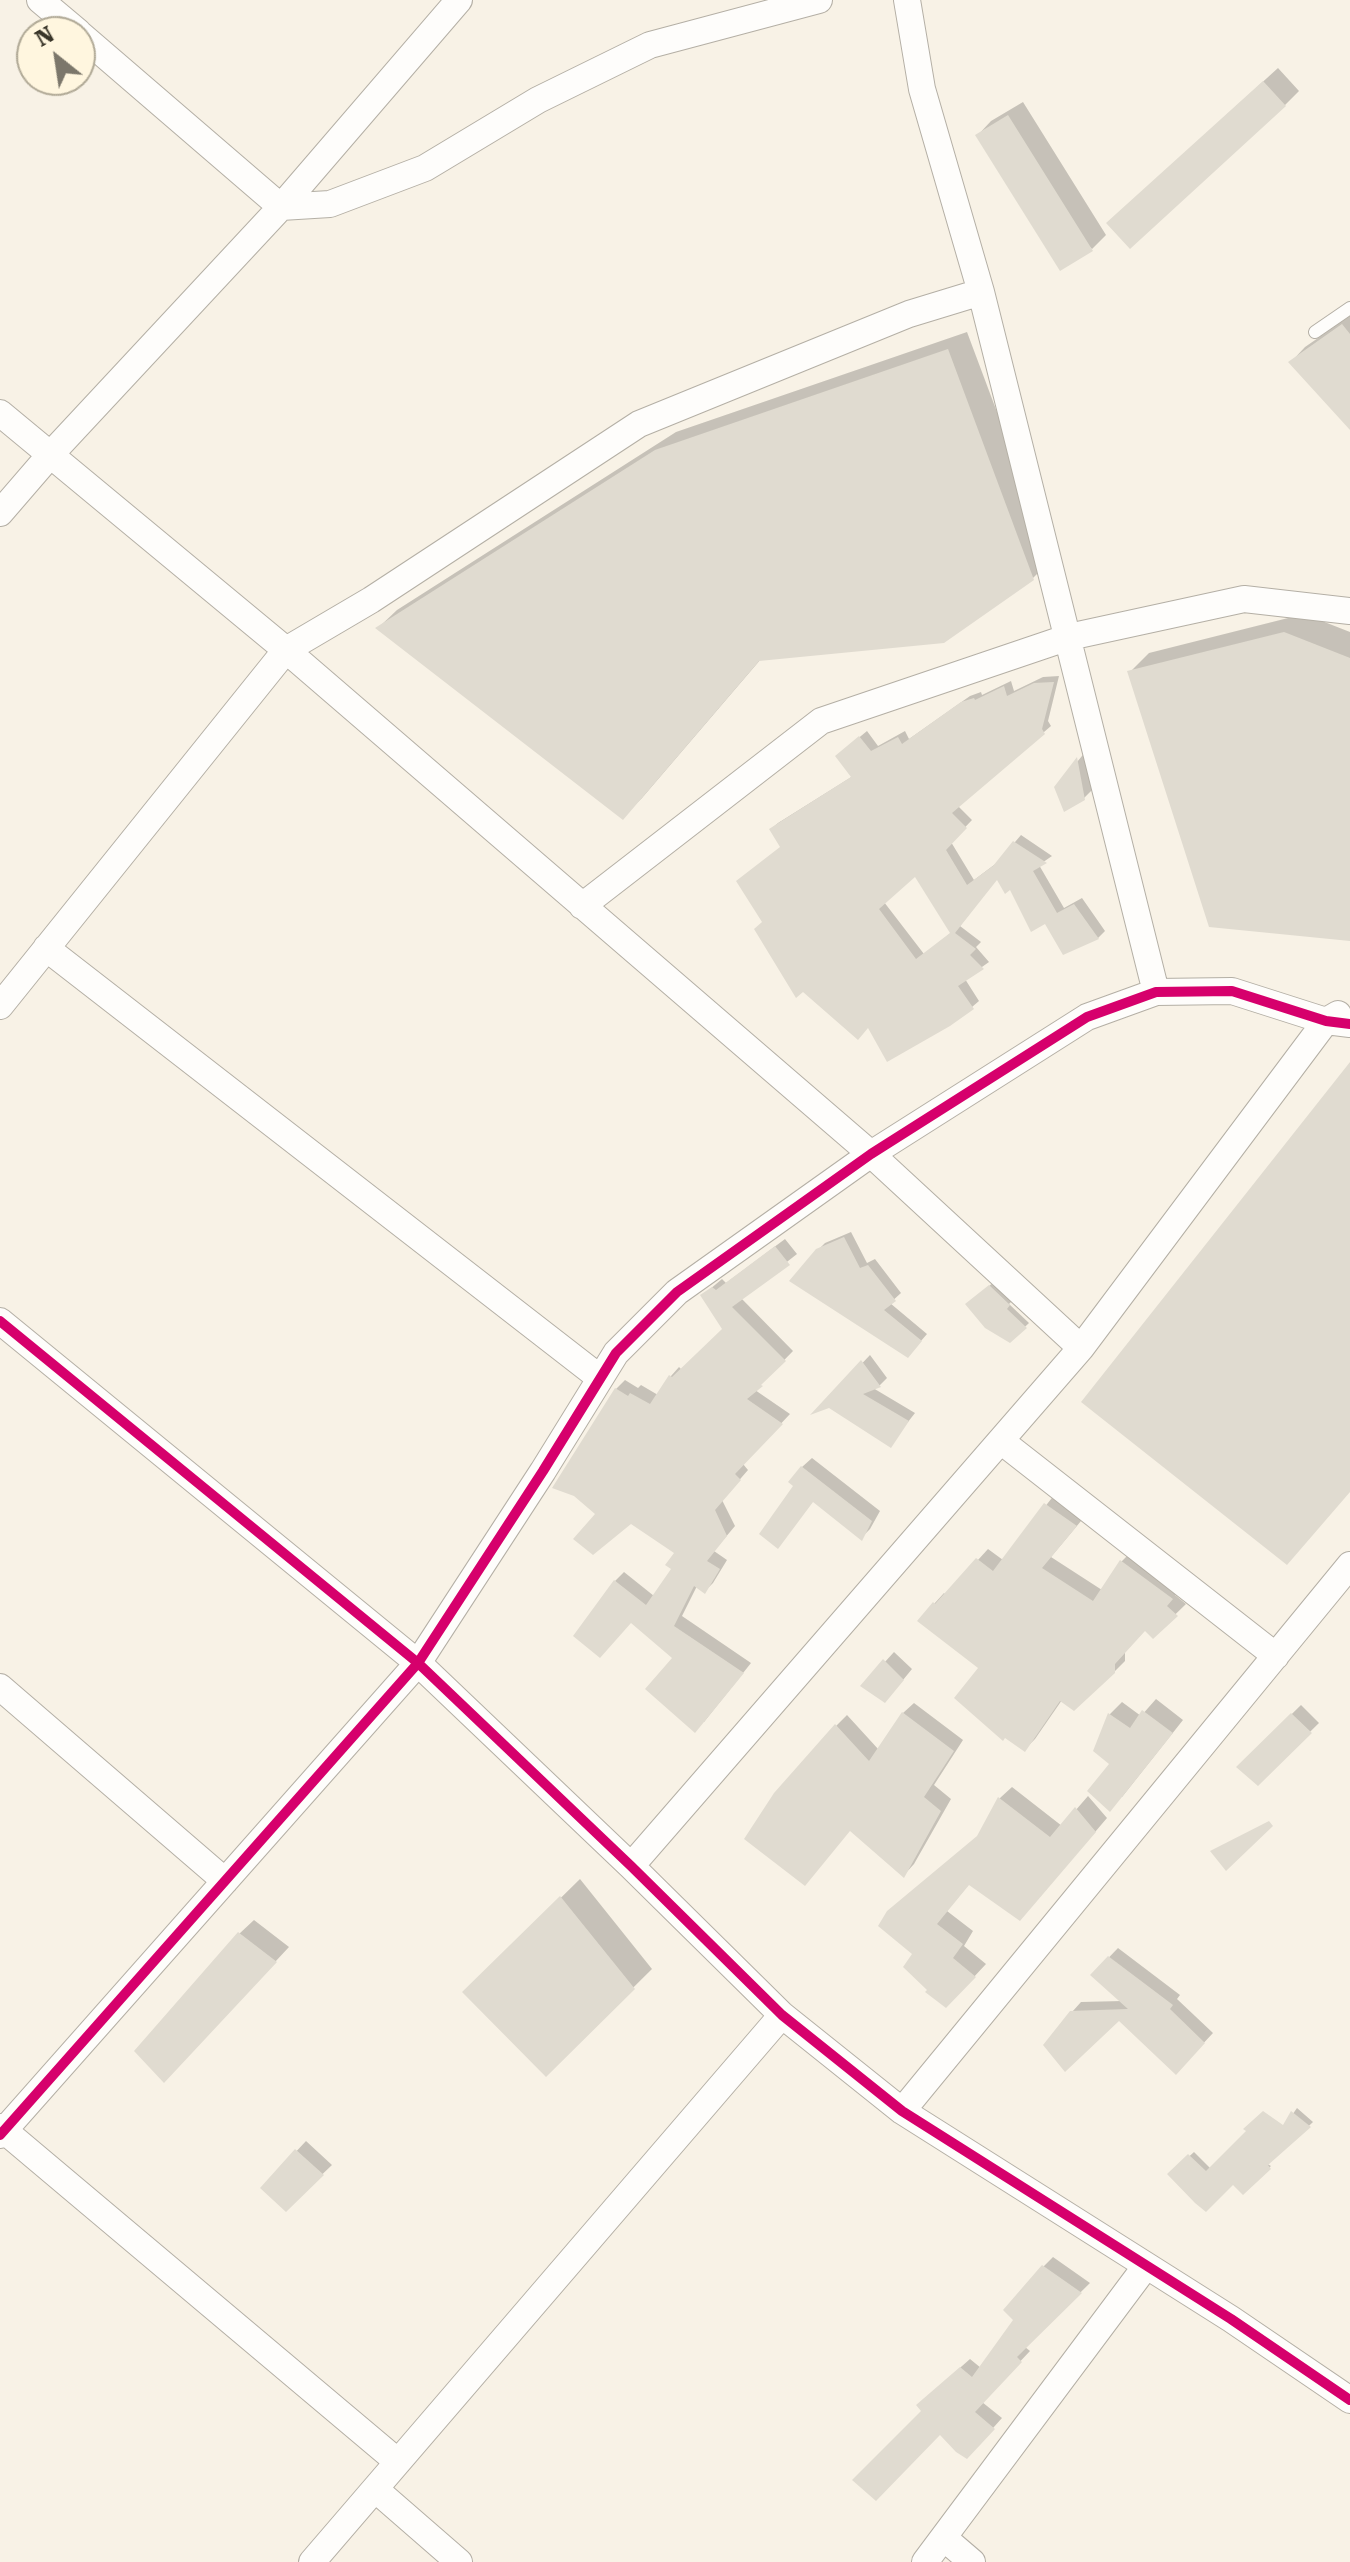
<!DOCTYPE html>
<style>
body{margin:0}
#map{position:relative;width:1350px;height:2562px;overflow:hidden;background:#f8f2e6;font-family:"Roboto Serif",serif}
canvas{display:block}
.north{position:absolute;left:16px;top:16px;width:80px;height:80px;box-sizing:border-box;background:#fff6df;border:2px solid #b0a996;border-radius:50%;rotate:330deg;font-size:22px;font-weight:700;line-height:32px;text-align:center;color:#393529}
.north::after{content:'';display:block;margin:auto;width:28px;height:36px;background:#7c776b;clip-path:polygon(50% 0,100% 100%,50% 72%,0 100%)}
</style>
<div id="map">
<canvas width="1350" height="2562"></canvas>
<div class="north">N</div>
</div>
<script>
const c = document.querySelector('canvas').getContext('2d');
c.lineJoin = 'round';
function fillPath(path, color) { c.fillStyle = color; c.fill(path, 'evenodd'); }
const shape = rows => new Path2D(rows.map(r => 'M' + r).join(''));
function strokePath(path, color, width, dash) { c.strokeStyle = color; c.lineWidth = width; c.lineCap = dash ? 'butt' : 'round'; c.setLineDash(dash || []); c.stroke(path); }
const shadow = shape([
 [1278,68,1299,91,1285,105,1123,209],
 [1023,102,1106,235,1092,249,977,136,991,121],
 [1350,316,1350,427,1291,362,1305,347],
 [967,332,1052,559,1033,578,761,659,642,798,623,817,378,628,397,610,676,432],
 [1304,614,1350,632,1350,939,1130,672,1149,653],
 [1059,676,1048,721,1051,726,958,806,972,820,951,842,974,880,998,862,1021,835,1052,856,1039,865,1064,908,1082,898,1105,931,1098,938,1064,953,1046,921,998,877,960,926,981,942,976,947,989,962,965,979,979,1001,972,1007,868,1026,764,922,781,846,771,829,778,823,853,776,844,750,867,731,878,746,905,731,909,739,970,696,981,692,982,695,1011,681,1014,691,1043,677],
 [915,874,952,932,924,954,884,902],
 [1086,751,1093,789,1083,799,1056,788],
 [851,1232,867,1263,875,1259,901,1293,890,1303,927,1334,914,1349,817,1251,825,1243],
 [785,1239,797,1254,741,1298,793,1351,755,1390,790,1414,743,1464,748,1470,722,1500,735,1526,714,1551,727,1560,713,1583,705,1591,697,1586,682,1616,751,1663,704,1722,675,1658,615,1581,624,1572,654,1596,674,1569,677,1553,631,1522,616,1389,625,1380,638,1388,641,1385,658,1395,671,1376,679,1367,682,1370,724,1329,703,1295,722,1279,726,1283],
 [994,1282,1013,1300,1009,1304,1029,1323,1010,1341,972,1300],
 [870,1355,887,1378,880,1385,873,1388,915,1413,890,1445,829,1405,818,1410],
 [812,1458,880,1511,870,1529,861,1538,814,1500,778,1546,802,1467],
 [1055,1494,1086,1515,1051,1557,1102,1590,1122,1561,1132,1551,1182,1588,1175,1595,1186,1604,1153,1636,1146,1629,1125,1652,1125,1661,1114,1672,1062,1700,1035,1739,1025,1749,980,1668,934,1604,944,1593,946,1595,988,1549,1003,1560],
 [894,1652,912,1669,894,1691,863,1686],
 [1156,1699,1183,1720,1122,1797,1112,1763,1110,1714,1122,1702,1141,1716],
 [914,1703,963,1740,934,1785,951,1799,914,1864,904,1875,851,1829,836,1726,847,1715,879,1750,903,1713],
 [1301,1705,1319,1723,1258,1783,1239,1766],
 [1012,1787,1062,1826,1088,1796,1107,1818,1032,1906,970,1883,947,1911,973,1931,964,1946,986,1964,958,1994,929,1990,906,1967,1000,1798],
 [580,1879,652,1969,546,2074,465,1992],
 [254,1920,289,1947,178,2066,239,1934],
 [1118,1948,1180,1995,1177,1999,1213,2033,1184,2064,1119,2018,1072,2012,1081,2002,1122,2001,1092,1975],
 [1297,2108,1313,2122,1296,2138,1281,2131],
 [306,2141,332,2165,286,2209,262,2188],
 [1234,2145,1271,2166,1243,2192,1233,2182,1170,2174,1194,2152,1211,2169],
 [1053,2257,1090,2283,1025,2347,1030,2351,982,2402,1002,2418,976,2447,924,2411,928,2396,970,2359,981,2368,1016,2320,1044,2266]
]);
const building = shape([
 [1263,81,1286,106,1130,249,1106,223],
 [1008,115,1093,251,1060,271,975,135],
 [1342,324,1350,334,1350,430,1288,362],
 [948,349,1034,580,944,643,759,661,623,820,375,628,655,450],
 [1284,632,1350,658,1350,941,1209,927,1127,671],
 [1054,682,1042,729,1045,734,952,813,967,828,946,850,967,885,993,866,1013,841,1047,863,1033,871,1057,913,1074,904,1099,939,1063,955,1045,924,1031,932,1010,890,1005,894,997,880,955,933,976,949,970,955,984,969,958,986,974,1009,950,1026,887,1062,868,1028,858,1040,803,992,796,998,754,929,762,922,736,881,780,847,769,829,851,777,835,756,859,736,871,751,898,737,902,744,961,702,974,698,975,700,1004,686,1007,696,1034,683],
 [915,877,950,933,916,959,879,909],
 [1077,757,1085,800,1064,812,1054,787],
 [1350,1062,1350,1492,1287,1565,1081,1402],
 [844,1237,860,1268,868,1265,896,1301,884,1310,922,1341,908,1358,789,1281,816,1249],
 [775,1246,790,1265,732,1307,786,1361,761,1385,763,1386,747,1399,783,1424,735,1474,741,1480,715,1510,727,1536,707,1561,720,1569,705,1594,694,1586,674,1626,744,1673,695,1733,645,1689,672,1658,631,1623,600,1658,573,1636,614,1580,646,1605,671,1569,665,1565,674,1553,631,1524,593,1555,573,1539,595,1514,574,1496,552,1488,615,1388,628,1396,630,1393,650,1404,669,1375,672,1377,722,1329,700,1295,712,1287,716,1290],
 [989,1285,1010,1305,1007,1309,1027,1328,1010,1343,985,1328,965,1304],
 [861,1360,881,1387,863,1394,909,1421,891,1448,829,1408,810,1415],
 [801,1466,872,1521,862,1541,813,1502,778,1549,759,1534,793,1486,788,1482],
 [1044,1503,1077,1526,1042,1568,1093,1601,1120,1560,1173,1599,1167,1606,1178,1616,1153,1639,1145,1631,1115,1664,1115,1673,1074,1711,1060,1701,1025,1752,1005,1738,1003,1741,954,1698,978,1668,917,1621,933,1602,935,1604,976,1558,993,1571],
 [883,1659,904,1680,885,1703,860,1686],
 [1142,1710,1173,1733,1110,1812,1087,1791,1109,1764,1093,1751,1108,1713,1130,1728],
 [902,1712,954,1751,924,1797,941,1811,904,1878,850,1831,805,1886,744,1839,774,1793,835,1724,869,1761],
 [1291,1713,1312,1733,1258,1786,1236,1767],
 [998,1797,1050,1837,1075,1807,1096,1832,1020,1921,969,1885,937,1924,963,1944,953,1958,976,1977,946,2008,925,1992,927,1990,903,1967,912,1954,878,1926,887,1911,977,1836],
 [1269,1821,1273,1826,1226,1871,1210,1851],
 [560,1896,635,1989,546,2077,462,1992],
 [238,1932,277,1962,164,2083,134,2051],
 [1108,1956,1173,2005,1170,2009,1205,2043,1176,2075,1119,2021,1065,2072,1043,2045,1070,2011,1128,2009,1090,1975],
 [1263,2111,1283,2125,1291,2111,1311,2127,1268,2165,1271,2169,1243,2195,1233,2185,1206,2212,1195,2203,1167,2174,1188,2154,1206,2171,1246,2131,1243,2129],
 [295,2149,324,2175,286,2212,260,2188],
 [1042,2265,1082,2293,1017,2357,1022,2362,975,2412,995,2429,967,2459,956,2452,940,2435,876,2501,852,2480,921,2411,916,2405,960,2367,972,2377,1013,2320,1003,2310]
]);
const service = shape([
 [1315,332,1350,308]
]);
const minor = shape([
 [40,0,78,32],
 [907,0,922,89,981,292,1156,992],
 [80,34,281,207,330,204,425,168,538,100,650,45,819,0],
 [0,413,286,650,871,1154,1081,1348],
 [0,513,50,455,281,207,459,0],
 [582,906,821,721,1069,637,1244,599,1350,611],
 [46,948,600,1378],
 [0,1006,286,650,371,600,639,424,909,314,981,292],
 [0,1321,418,1663,631,1866,782,2015,902,2111,1231,2319,1350,2400],
 [1001,1441,1276,1656],
 [0,1687,225,1881],
 [631,1866,1081,1348,1326,1021,1338,1014],
 [902,2111,1350,1565],
 [0,2127,398,2462],
 [0,2135,418,1663,543,1471,616,1353,677,1292,871,1154,1087,1017,1156,992,1232,991,1326,1021,1350,1024],
 [375,2489,459,2562],
 [944,2538,972,2562],
 [312,2562,782,2015],
 [925,2562,1146,2266]
]);
const cycleway = shape([
 [0,1321,418,1663,631,1866,782,2015,902,2111,1231,2319,1350,2400],
 [0,2135,418,1663,543,1471,616,1353,677,1292,871,1154,1087,1017,1156,992,1232,991,1326,1021,1350,1024]
]);
fillPath(shadow, '#0003');
fillPath(building, '#e0dbd0');
strokePath(service, '#b4afa5', 14);
strokePath(minor, '#b4afa5', 28);
strokePath(service, '#fefdfb', 12);
strokePath(minor, '#fefdfb', 26);
strokePath(cycleway, '#d6006c', 10);
</script>
